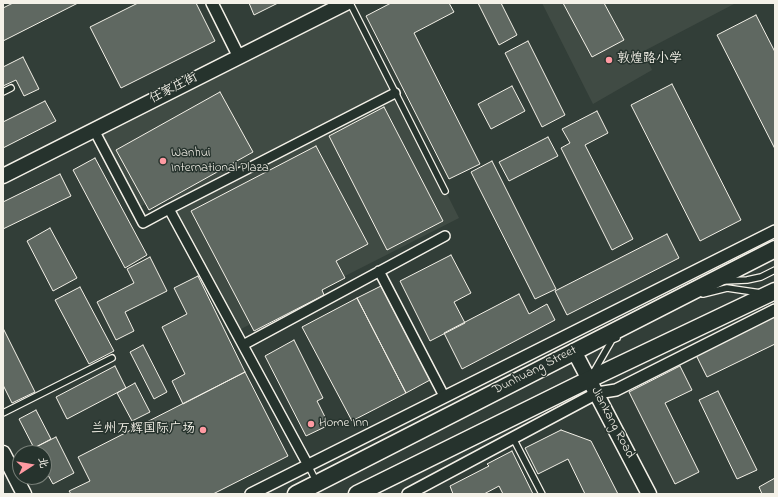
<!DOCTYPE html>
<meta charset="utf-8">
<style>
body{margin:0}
#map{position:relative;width:778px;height:497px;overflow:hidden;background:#323e38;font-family:"Indie Flower","LXGW WenKai TC",sans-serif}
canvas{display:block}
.frame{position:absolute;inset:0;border:4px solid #f4f1e8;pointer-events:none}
.north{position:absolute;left:12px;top:445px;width:40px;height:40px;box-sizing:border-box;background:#26332d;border:1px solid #787f78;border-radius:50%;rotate:78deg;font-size:11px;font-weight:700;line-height:16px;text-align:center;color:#f4f1e8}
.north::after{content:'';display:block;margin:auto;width:14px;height:18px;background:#ff9aa2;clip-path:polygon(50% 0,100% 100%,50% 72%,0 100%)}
</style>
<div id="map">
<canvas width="778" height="497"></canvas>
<div class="frame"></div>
<div class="north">北</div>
</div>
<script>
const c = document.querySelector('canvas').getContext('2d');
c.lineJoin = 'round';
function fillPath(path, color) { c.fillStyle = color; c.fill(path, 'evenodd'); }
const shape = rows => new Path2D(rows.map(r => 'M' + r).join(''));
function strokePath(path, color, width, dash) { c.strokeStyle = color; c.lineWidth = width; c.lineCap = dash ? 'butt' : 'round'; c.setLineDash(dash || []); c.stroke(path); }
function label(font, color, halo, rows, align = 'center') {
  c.font = font + ' "Indie Flower","LXGW WenKai TC",sans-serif'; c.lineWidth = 3; c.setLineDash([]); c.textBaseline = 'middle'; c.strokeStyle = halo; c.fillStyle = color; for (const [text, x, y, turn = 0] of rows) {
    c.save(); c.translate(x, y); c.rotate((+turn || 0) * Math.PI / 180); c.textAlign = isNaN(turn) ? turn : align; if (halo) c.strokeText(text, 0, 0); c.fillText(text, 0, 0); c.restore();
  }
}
const built = shape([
 [542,3,733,3,734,4,644,51,652,70,593,104],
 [351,4,459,218,237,331,167,193,134,210,96,134]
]);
const building = shape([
 [13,3,78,3,3,41,3,8,13,3],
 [138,3,196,3,215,41,121,88,90,27,138,3],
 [249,3,278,3,254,15,249,3],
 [391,3,449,3,454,12,414,33,480,164,449,179,366,16,391,3],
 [478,3,501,3,517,35,499,45,478,3],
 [563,3,604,3,624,40,592,57,563,3],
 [756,15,775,52,775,149,717,35,756,15],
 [528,41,565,115,542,127,505,53,528,41],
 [23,57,39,89,24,96,16,80,3,86,3,67,23,57],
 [672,84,741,220,700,241,631,105,672,84],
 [512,86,525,111,491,129,478,104,512,86],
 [220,92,253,152,149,210,116,150,220,92],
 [45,101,56,121,3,148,3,122,45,101],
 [384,107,443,221,387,250,329,136,384,107],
 [597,111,608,133,585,145,633,239,612,250,561,148,570,143,562,129,597,111],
 [548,137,558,156,509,181,499,162,548,137],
 [316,146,368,244,336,261,345,278,322,290,324,295,254,331,191,211,316,146],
 [95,158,147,255,125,268,73,170,95,158],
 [492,161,556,289,535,299,471,172,492,161],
 [60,174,71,196,3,229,3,202,60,174],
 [50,228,77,278,53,291,27,241,50,228],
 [667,234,679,258,567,315,555,291,667,234],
 [451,255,471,293,454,302,465,323,430,341,400,281,451,255],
 [150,257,167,291,125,312,134,331,116,340,97,302,134,283,127,269,150,257],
 [198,276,245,372,183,404,172,381,185,374,162,327,187,314,174,288,198,276],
 [381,286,430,380,406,393,357,298,381,286],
 [80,287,114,351,89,364,55,300,80,287],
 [519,294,529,314,547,304,555,320,462,369,444,333,519,294],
 [357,298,406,393,352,421,302,327,357,298],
 [775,316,775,344,707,377,696,355,775,316],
 [3,328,35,392,12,403,3,385,3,328],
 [294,340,323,398,317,401,329,425,306,436,265,356,294,340],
 [143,345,167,392,154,399,130,352,143,345],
 [115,366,126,388,67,419,56,397,115,366],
 [680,366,692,390,665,403,699,472,675,484,629,392,680,366],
 [245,372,288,456,213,494,71,494,69,491,90,481,78,457,245,372],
 [135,383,150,412,132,421,117,393,135,383],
 [718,391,757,470,737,479,699,400,718,391],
 [36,410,51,439,34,448,19,419,36,410],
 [561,430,591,441,618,494,585,494,568,459,538,474,525,448,561,430],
 [56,437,74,473,53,484,44,468,44,453,36,453,34,448,56,437],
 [512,451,533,494,503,494,499,486,484,494,453,494,450,486,489,466,487,464,512,451],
 [775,478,775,494,762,494,759,487,775,478]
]);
const service = shape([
 [350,3,445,191],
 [3,92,11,88],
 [723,281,747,280,761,277,775,270],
 [703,294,727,288,761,293],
 [593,373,612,340,617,338],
 [3,413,112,358],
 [513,438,542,494],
 [308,465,317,483]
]);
const pedestrian = shape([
 [94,130,143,223,169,209],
 [379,271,444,396],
 [243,345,445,236],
 [308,465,169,209,395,93]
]);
const minor = shape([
 [212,3,239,57],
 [251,494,775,231],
 [408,494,597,393,616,390,775,310]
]);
const tertiary = shape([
 [3,176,346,3],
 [574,351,649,494],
 [3,453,24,494]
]);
const secondary = shape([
 [296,494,775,249],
 [357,494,588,380,775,291]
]);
const markers = [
 [609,60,4,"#ff9aa2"],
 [163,161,4,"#ff9aa2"],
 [311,424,4,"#ff9aa2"],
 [203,430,4,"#ff9aa2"]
];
const poiNames = [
 ["敦煌路小学",617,60],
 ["Wanhui",171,154],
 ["International Plaza",171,169],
 ["Home Inn",319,424],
 ["兰州万辉国际广场",195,430,"right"]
];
const streetNames = [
 ["任家庄街",174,89,-27],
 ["Dunhuang Street",535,371,-27],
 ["Jiankang Road",612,423,62]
];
fillPath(built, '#404b44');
fillPath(building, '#5f6861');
strokePath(building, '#f4f1e8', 1);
strokePath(service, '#f4f1e8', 8);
strokePath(pedestrian, '#f4f1e8', 12);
strokePath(minor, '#f4f1e8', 14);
strokePath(tertiary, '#f4f1e8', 17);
strokePath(secondary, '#f4f1e8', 19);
strokePath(service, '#26332d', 5.5);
strokePath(pedestrian, '#26332d', 9);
strokePath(minor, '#26332d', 11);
strokePath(tertiary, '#26332d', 14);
strokePath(secondary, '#26332d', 16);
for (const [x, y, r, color] of markers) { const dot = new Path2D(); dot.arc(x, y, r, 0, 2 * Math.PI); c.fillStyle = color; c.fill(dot); strokePath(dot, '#26332d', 1.5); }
label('13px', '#f4f1e8', '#26332d', poiNames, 'left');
label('13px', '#f4f1e8', '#26332d', streetNames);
</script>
